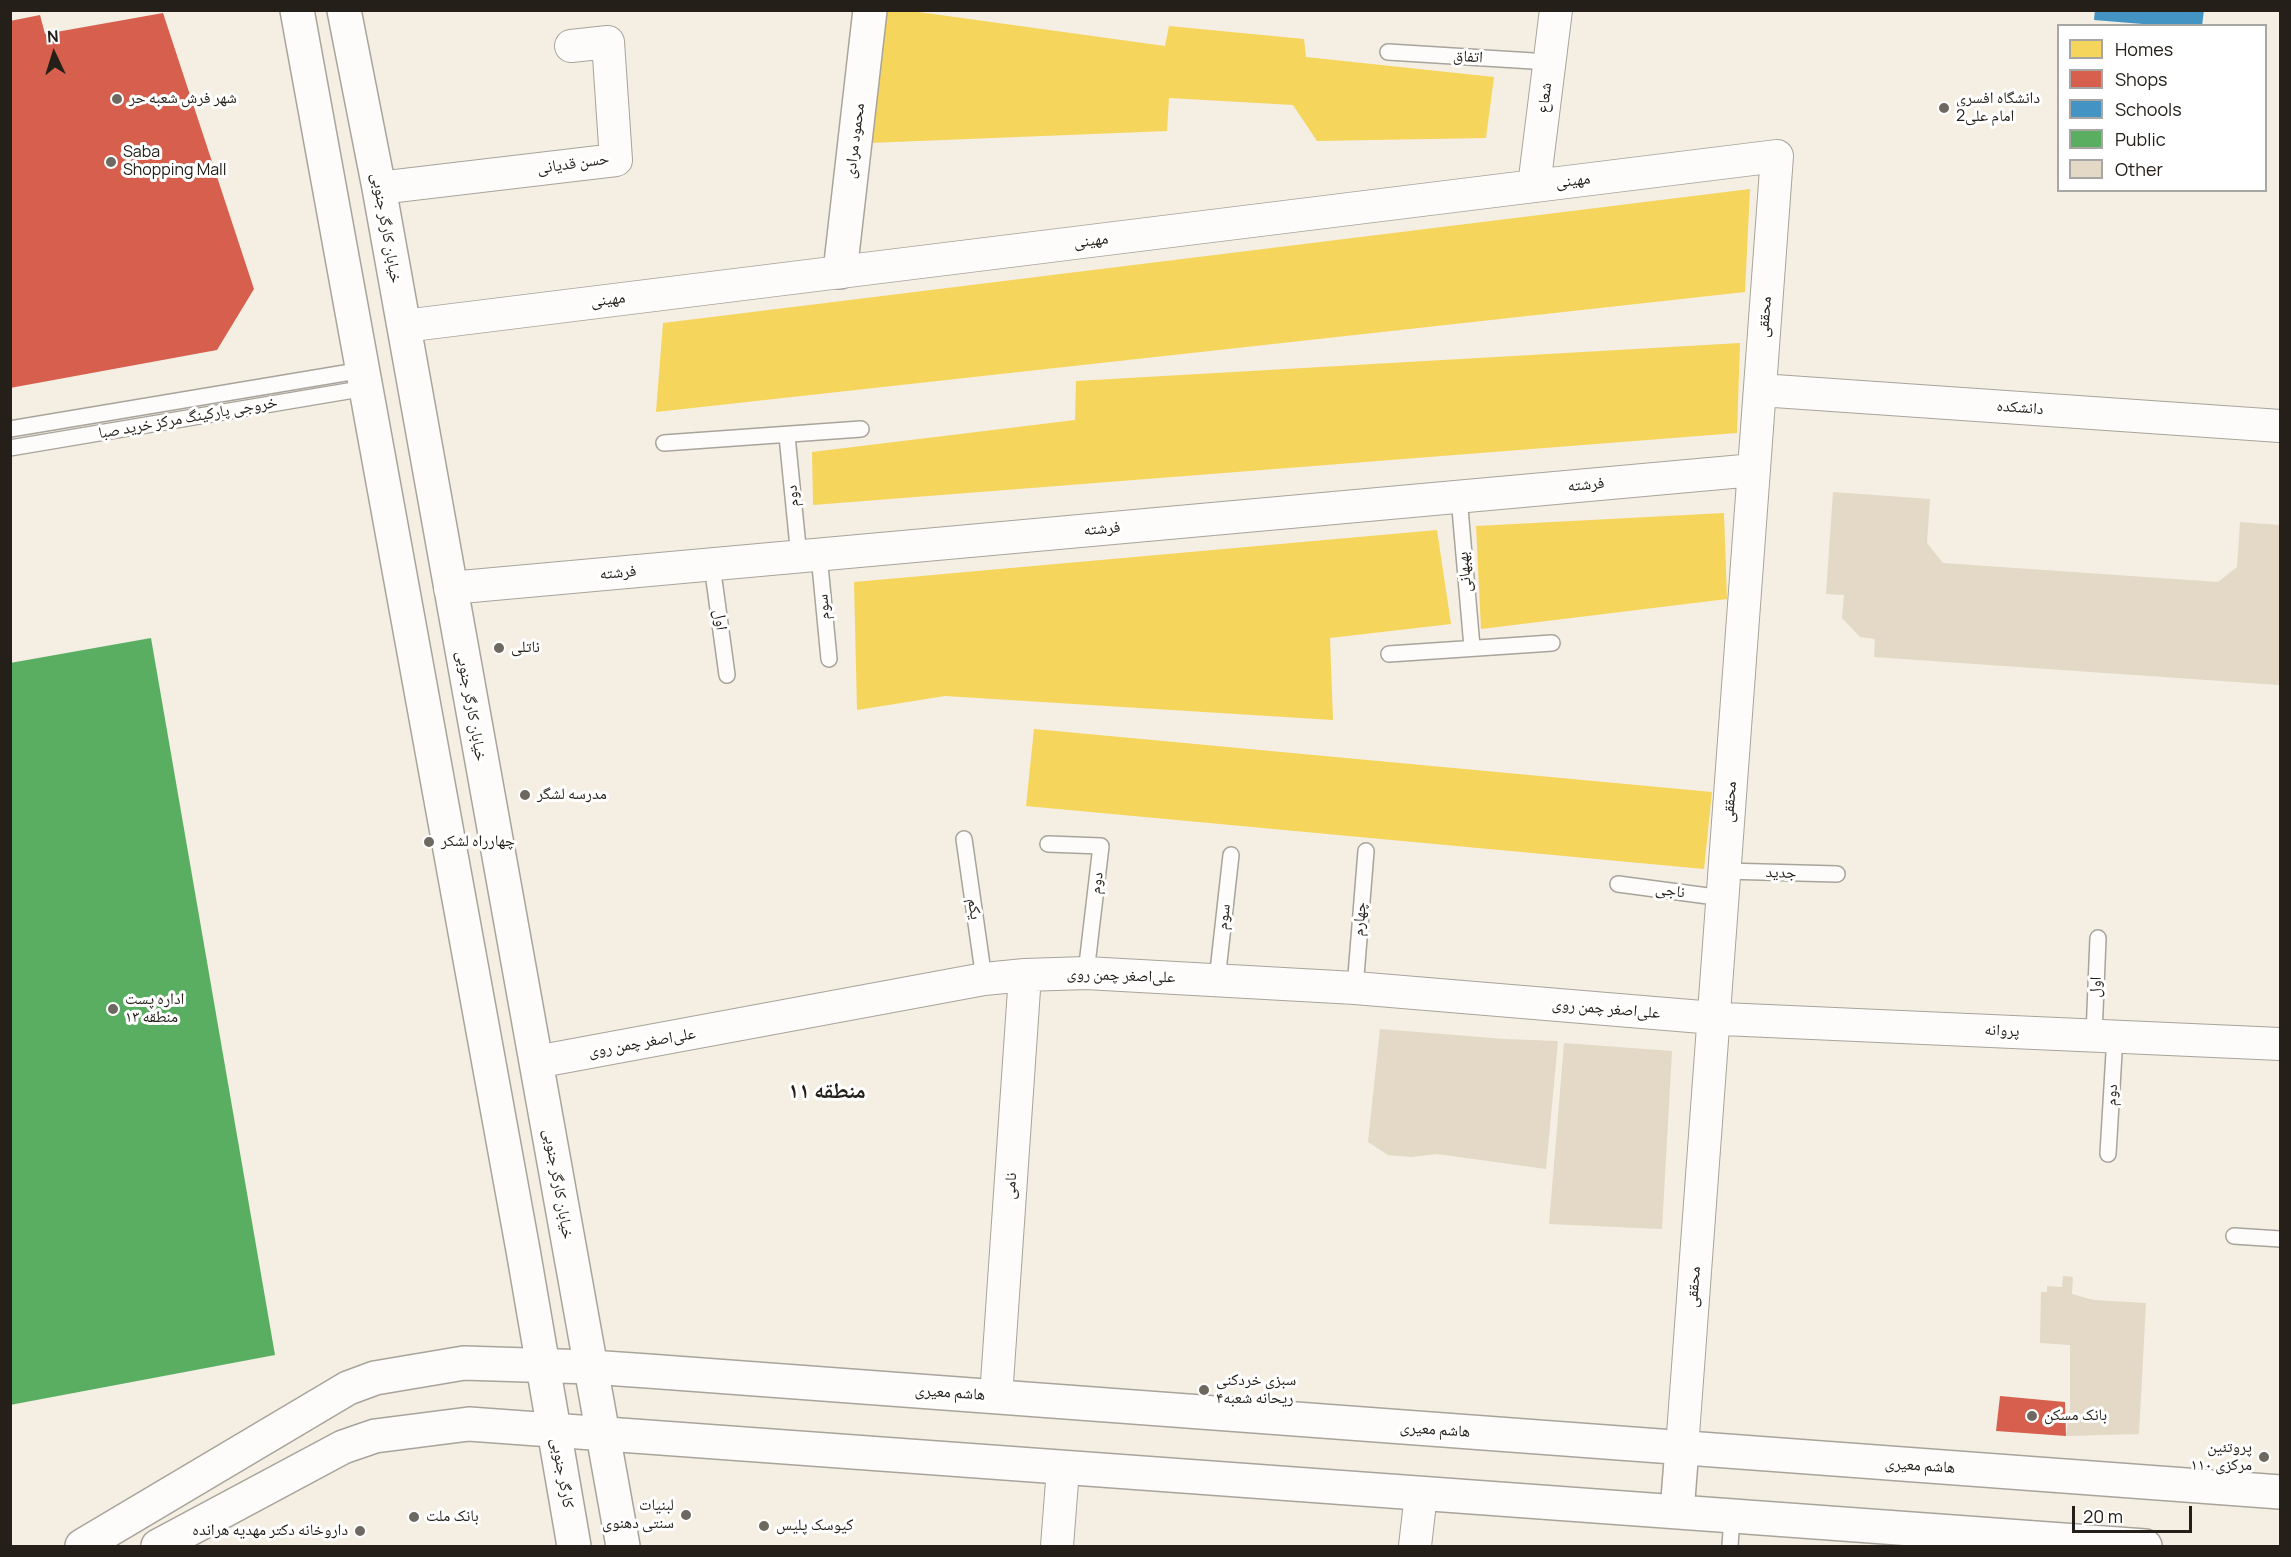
<!DOCTYPE html>
<meta charset="utf-8">
<style>
body{margin:0}
#map{position:relative;width:2291px;height:1557px;overflow:hidden;background:#f4eee3;font-family:Manrope,sans-serif}
canvas{display:block}
.frame{position:absolute;inset:0;border:12px solid #242019;pointer-events:none}
.legend{position:absolute;left:2057px;top:24px;width:210px;height:168px;box-sizing:border-box;background:#fff;border:2px solid #a7a6a3;margin:0;padding:8px 10px;list-style:none;font-size:18px;color:#242019}
.legend li{display:flex;align-items:center;gap:12px;height:30px}
.legend b{width:30px;border:2px solid #a7a6a3}
.north{position:absolute;left:24px;top:24px;width:60px;height:60px;-webkit-text-stroke:4px #fff;paint-order:stroke;rotate:356deg;font-size:16px;font-weight:700;line-height:24px;text-align:center;color:#242019}
.north::after{content:'';display:block;margin:auto;width:21px;height:27px;background:#242019;clip-path:polygon(50% 0,100% 100%,50% 72%,0 100%)}
.scale{position:absolute;left:2072px;top:1506px;width:120px;height:27px;box-sizing:border-box;border:3px solid #242019;border-top:0;padding-left:8px;font-size:18px;line-height:21px;white-space:nowrap;color:#242019;-webkit-text-stroke:4px #fff;paint-order:stroke}
</style>
<div id="map">
<canvas width="2291" height="1557"></canvas>
<div class="frame"></div>
<ul class="legend">
<li><b style="height:16px;background:#f6d55c"></b>Homes</li>
<li><b style="height:16px;background:#d6604d"></b>Shops</li>
<li><b style="height:16px;background:#4393c3"></b>Schools</li>
<li><b style="height:16px;background:#5aae61"></b>Public</li>
<li><b style="height:16px;background:#e3d9c6"></b>Other</li>
</ul>
<div class="north">N</div>
<div class="scale">20 m</div>
</div>
<script>
const c = document.querySelector('canvas').getContext('2d');
c.lineJoin = 'round';
function fillPath(path, color) { c.fillStyle = color; c.fill(path, 'evenodd'); }
const shape = rows => new Path2D(rows.map(r => 'M' + r).join(''));
function strokePath(path, color, width, dash) { c.strokeStyle = color; c.lineWidth = width; c.lineCap = dash ? 'butt' : 'round'; c.setLineDash(dash || []); c.stroke(path); }
function label(font, color, halo, rows, align = 'center') {
  c.font = font + ' Manrope,"Noto Naskh Arabic",sans-serif'; c.lineWidth = 6; c.setLineDash([]); c.textBaseline = 'middle'; c.strokeStyle = halo; c.fillStyle = color; for (const [text, x, y, turn = 0] of rows) {
    c.save(); c.translate(x, y); c.rotate((+turn || 0) * Math.PI / 180); c.textAlign = isNaN(turn) ? turn : align; if (halo) c.strokeText(text, 0, 0); c.fillText(text, 0, 0); c.restore();
  }
}
const homes = shape([
 [885,10,904,10,1165,46,1169,26,1304,39,1306,57,1494,77,1486,138,1317,141,1293,105,1169,98,1167,131,869,143],
 [1750,189,1745,292,656,412,663,323],
 [1740,343,1737,433,813,505,812,452,1075,420,1076,381],
 [1724,513,1727,599,1481,629,1476,526],
 [1437,530,1451,624,1330,638,1333,720,945,696,857,710,854,582],
 [1034,729,1712,792,1704,869,1026,806]
]);
const shops = shape([
 [163,13,254,289,217,350,10,388,10,21,40,15,45,34],
 [2000,1396,2065,1402,2066,1436,1996,1431]
]);
const schools = shape([
 [2095,10,2204,10,2202,26,2167,26,2094,20]
]);
const public = shape([
 [151,638,275,1355,10,1405,10,663]
]);
const building = shape([
 [1833,492,1930,499,1927,543,1943,563,2218,582,2237,567,2240,522,2280,525,2279,685,1874,657,1875,639,1860,637,1842,618,1844,595,1826,594],
 [1380,1029,1505,1039,1558,1041,1546,1169,1437,1154,1411,1157,1388,1155,1368,1142],
 [1564,1043,1672,1051,1662,1229,1549,1224],
 [2063,1276,2073,1277,2072,1294,2094,1300,2146,1303,2139,1434,2066,1436,2070,1409,2070,1345,2040,1343,2041,1292,2047,1292,2047,1286,2062,1287]
]);
const lane = shape([
 [1388,52,1549,62],
 [10,429,363,370],
 [787,436,799,557],
 [664,443,861,429],
 [10,448,366,388],
 [1459,497,1472,647],
 [819,555,829,659],
 [712,565,727,675],
 [1389,654,1552,643],
 [964,839,984,979],
 [1048,844,1101,846,1086,973],
 [1725,871,1837,874],
 [1618,884,1723,898],
 [1217,980,1231,855],
 [1355,988,1366,851],
 [2094,1035,2098,938],
 [2108,1154,2115,1036],
 [2234,1236,2280,1239],
 [1730,1546,1732,1517]
]);
const street = shape([
 [1534,186,1556,10],
 [379,188,616,160,608,42,571,46],
 [404,326,1777,156,1682,1448],
 [1760,390,2280,426],
 [450,588,1754,470],
 [1723,1019,2280,1044],
 [536,1062,984,979,1025,975,1086,973,1355,988,1714,1018],
 [996,1397,1025,975],
 [1057,1546,1063,1469],
 [1415,1546,1421,1494]
]);
const secondary = shape([
 [840,272,870,10],
 [1677,1512,1682,1448],
 [82,1546,348,1388,375,1378,464,1363,590,1367,648,1371,2280,1492],
 [158,1546,343,1447,375,1436,469,1424,2145,1546]
]);
const primary = shape([
 [297,10,523,1250,574,1546],
 [344,10,379,188,623,1546]
]);
const markers = [
 [117,99,6,"#6d6860"],
 [1944,108,6,"#6d6860"],
 [111,162,6,"#6d6860"],
 [499,648,6,"#6d6860"],
 [525,795,6,"#6d6860"],
 [429,842,6,"#6d6860"],
 [113,1009,6,"#6d6860"],
 [1204,1390,6,"#6d6860"],
 [2032,1416,6,"#6d6860"],
 [2264,1457,6,"#6d6860"],
 [686,1515,6,"#6d6860"],
 [414,1517,6,"#6d6860"],
 [764,1526,6,"#6d6860"],
 [360,1531,6,"#6d6860"]
];
const streetNames = [
 ["اتفاق",1468,57,4],
 ["شعاع",1545,98,-83],
 ["محمود مرادی",855,141,-83],
 ["حسن قدیانی",573,164,-8],
 ["مهینی",1573,181,-7],
 ["خیابان کارگر جنوبی",386,228,80],
 ["مهینی",1091,241,-7],
 ["مهینی",608,300,-7],
 ["محققی",1765,317,-86],
 ["دانشکده",2020,408,4],
 ["خروجی پارکینگ مرکز خرید صبا",188,418,-10],
 ["فرشته",1586,485,-5],
 ["دوم",793,496,-95],
 ["فرشته",1102,529,-5],
 ["بهبهانی",1465,572,-95],
 ["فرشته",618,573,-5],
 ["سوم",824,607,-95],
 ["اول",720,620,83],
 ["خیابان کارگر جنوبی",471,706,80],
 ["محققی",1730,802,-86],
 ["جدید",1781,873,2],
 ["دوم",1097,883,-83],
 ["ناجی",1670,891,8],
 ["یکم",974,909,82],
 ["سوم",1224,917,-84],
 ["چهارم",1360,919,-85],
 ["علی‌اصغر چمن روی",1121,976,2],
 ["اول",2096,987,-87],
 ["علی‌اصغر چمن روی",1606,1009,5],
 ["پروانه",2002,1031,3],
 ["علی‌اصغر چمن روی",642,1043,-10],
 ["دوم",2112,1095,-87],
 ["خیابان کارگر جنوبی",558,1184,80],
 ["نامی",1011,1186,-86],
 ["محققی",1694,1287,-86],
 ["هاشم معیری",950,1393,4],
 ["هاشم معیری",1435,1430,4],
 ["هاشم معیری",1920,1466,4],
 ["کارگر جنوبی",562,1473,80]
];
const poiNames = [
 ["شهر فرش شعبه حر",129,99],
 ["دانشگاه افسری",1956,99],
 ["امام علی2",1956,117],
 ["Saba",123,153],
 ["Shopping Mall",123,171],
 ["ناتلی",511,648],
 ["مدرسه لشگر",537,795],
 ["چهارراه لشکر",441,842],
 ["اداره پست",125,1000],
 ["منطقه ۱۳",125,1018],
 ["سبزی خردکنی",1216,1381],
 ["ریحانه شعبه۴",1216,1399],
 ["بانک مسکن",2044,1416],
 ["پروتئین",2252,1448,"right"],
 ["مرکزی ۱۱۰",2252,1466,"right"],
 ["لبنیات",674,1506,"right"],
 ["سنتی دهنوی",674,1524,"right"],
 ["بانک ملت",426,1517],
 ["کیوسک پلیس",776,1526],
 ["داروخانه دکتر مهدیه هرانده",348,1531,"right"]
];
const districtNames = [
 ["منطقه ۱۱",827,1092]
];
fillPath(homes, '#f6d55c');
fillPath(shops, '#d6604d');
fillPath(schools, '#4393c3');
fillPath(public, '#5aae61');
fillPath(building, '#e3d9c6');
strokePath(lane, '#a8a49b', 18);
strokePath(street, '#a8a49b', 34);
strokePath(secondary, '#a8a49b', 36);
strokePath(primary, '#a8a49b', 36);
strokePath(lane, '#fdfcfb', 15);
strokePath(street, '#fdfcfb', 32);
strokePath(secondary, '#fdfcfb', 33);
strokePath(primary, '#fdfcfb', 33);
for (const [x, y, r, color] of markers) { const dot = new Path2D(); dot.arc(x, y, r, 0, 2 * Math.PI); c.fillStyle = color; c.fill(dot); strokePath(dot, '#fff', 2); }
label('16px', '#242019', '#fff', streetNames);
label('16px', '#242019', '#fff', poiNames, 'left');
label('bold 22px', '#242019', '#fff', districtNames);
</script>
